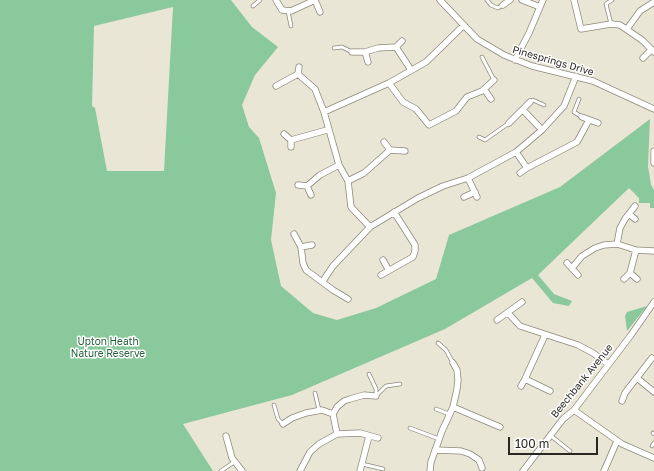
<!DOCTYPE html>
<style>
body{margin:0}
#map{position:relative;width:654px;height:471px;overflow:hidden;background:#eae6d5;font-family:"Golos Text",sans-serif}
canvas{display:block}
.scale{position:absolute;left:508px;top:437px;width:90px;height:18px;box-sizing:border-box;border:2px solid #292721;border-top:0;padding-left:5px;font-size:12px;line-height:14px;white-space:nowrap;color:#292721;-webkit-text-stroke:3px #fff;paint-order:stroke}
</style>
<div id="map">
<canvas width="654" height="471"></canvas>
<div class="scale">100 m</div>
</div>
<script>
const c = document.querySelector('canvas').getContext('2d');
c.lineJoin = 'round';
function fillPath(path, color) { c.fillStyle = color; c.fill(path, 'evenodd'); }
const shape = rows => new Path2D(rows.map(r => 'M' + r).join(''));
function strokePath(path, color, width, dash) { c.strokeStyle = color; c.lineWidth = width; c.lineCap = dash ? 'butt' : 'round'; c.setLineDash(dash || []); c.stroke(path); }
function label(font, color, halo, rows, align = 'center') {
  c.font = font + ' "Golos Text",sans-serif'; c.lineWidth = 3; c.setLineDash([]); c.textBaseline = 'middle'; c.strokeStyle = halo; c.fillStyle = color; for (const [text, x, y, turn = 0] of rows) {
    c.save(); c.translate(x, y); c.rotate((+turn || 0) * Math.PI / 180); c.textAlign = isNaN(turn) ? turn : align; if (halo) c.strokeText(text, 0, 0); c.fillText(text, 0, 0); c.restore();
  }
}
const green = shape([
 [0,0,231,0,252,27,278,47,255,75,242,105,249,127,259,138,276,193,271,240,281,286,313,313,337,320,376,308,436,279,449,235,560,187,650,119,648,166,651,185,654,190,654,208,650,208,650,203,639,203,639,198,629,188,538,275,554,294,572,301,569,306,553,303,532,278,445,329,292,395,183,424,213,471,0,471],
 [173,7,164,171,107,171,95,108,92,106,94,26],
 [647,306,627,331,625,316,627,312]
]);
const service = shape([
 [487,0,491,5,498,8,503,5],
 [253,6,260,0],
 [288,11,291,26],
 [611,24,606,4,612,0],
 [334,48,342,47,352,52],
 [482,57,494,80],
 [579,99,574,112,582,117],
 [530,102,533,100,544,105],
 [479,137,485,140,509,123],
 [438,343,446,350,453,363],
 [369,374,376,389,376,396],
 [315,393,319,410],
 [376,396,386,386,400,384],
 [274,405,278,419,283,424],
 [436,409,449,414],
 [410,428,439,439],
 [653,433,654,434],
 [551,436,570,451],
 [652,446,654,443],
 [362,464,383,469],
 [221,471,234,462]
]);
const minor = shape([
 [276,0,282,10,291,11,315,0],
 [315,0,320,12],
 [440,0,477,39,504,55,532,66,593,81,654,109],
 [522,0,540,7],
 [574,0,581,29,611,24,620,25,642,40,654,52],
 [503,5,510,0],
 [627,29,640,11,654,2],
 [396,47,402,41],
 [352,52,365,52,378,48,396,47,411,70],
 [365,52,368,62],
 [643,58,651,50],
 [515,60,529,33,543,0],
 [298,74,299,67],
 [389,83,403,102,416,109,429,125,456,111,467,97,482,91,494,80],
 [276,86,298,74,315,89,324,112,339,165,348,181,351,207,370,227],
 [484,89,491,99],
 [523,110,542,130],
 [324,112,389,83,426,62,464,25],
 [582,117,598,123],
 [509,123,530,102],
 [284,134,291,140,291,147],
 [291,140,327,130],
 [384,142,390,150,405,151],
 [654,151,654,163],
 [516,152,527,168,577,142,589,120],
 [520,173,527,168],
 [468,178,477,197],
 [348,181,364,173,390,150],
 [298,185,307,186,311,195],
 [307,186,320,175,339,165],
 [464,197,475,192],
 [629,214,635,219],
 [294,234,301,247,312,245],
 [617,244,620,228,625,219,635,206],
 [301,247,303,263,306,270,333,290,348,299],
 [383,260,388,269],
 [567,263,578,275],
 [572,268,582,256,595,248,604,245,617,244,636,250,654,251],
 [630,273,637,279],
 [381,275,413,257,415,251,415,245,394,212],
 [624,279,630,273,636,250],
 [323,281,333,266,370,227,418,198,443,186,468,178,516,152,542,130,564,106,576,76],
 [508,313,520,326,578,345,593,353,608,364],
 [497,320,522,302],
 [545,335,525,379,550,391],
 [637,378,654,392],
 [521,386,525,379],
 [622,401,625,393,652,358],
 [453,407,500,427],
 [574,410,622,444,654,458],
 [283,424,292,418,306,413,322,410,333,414],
 [337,434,333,414,337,407,344,401,350,399,364,395,376,396],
 [226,436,232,458,242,471],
 [435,450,461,451,470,454,479,460,482,468],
 [300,471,310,452,319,444,337,434,360,433,378,438],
 [360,471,369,436],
 [430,471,431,462,442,431,453,407,457,389,458,380,457,370,453,363],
 [523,471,563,419,574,410,631,335,654,302],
 [604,471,617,441]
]);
const streetNames = [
 ["Pinesprings Drive",553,61,16],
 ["Beechbank Avenue",582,381,-51]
];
const parkNames = [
 ["Upton Heath",108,342],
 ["Nature Reserve",108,354]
];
fillPath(green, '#8ac99c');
strokePath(service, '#8d8879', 4.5);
strokePath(minor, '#8d8879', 7);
strokePath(service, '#fff', 3);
strokePath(minor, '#fff', 5.5);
label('10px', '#292721', '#fff', streetNames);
label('10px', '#245f39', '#fff', parkNames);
</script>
